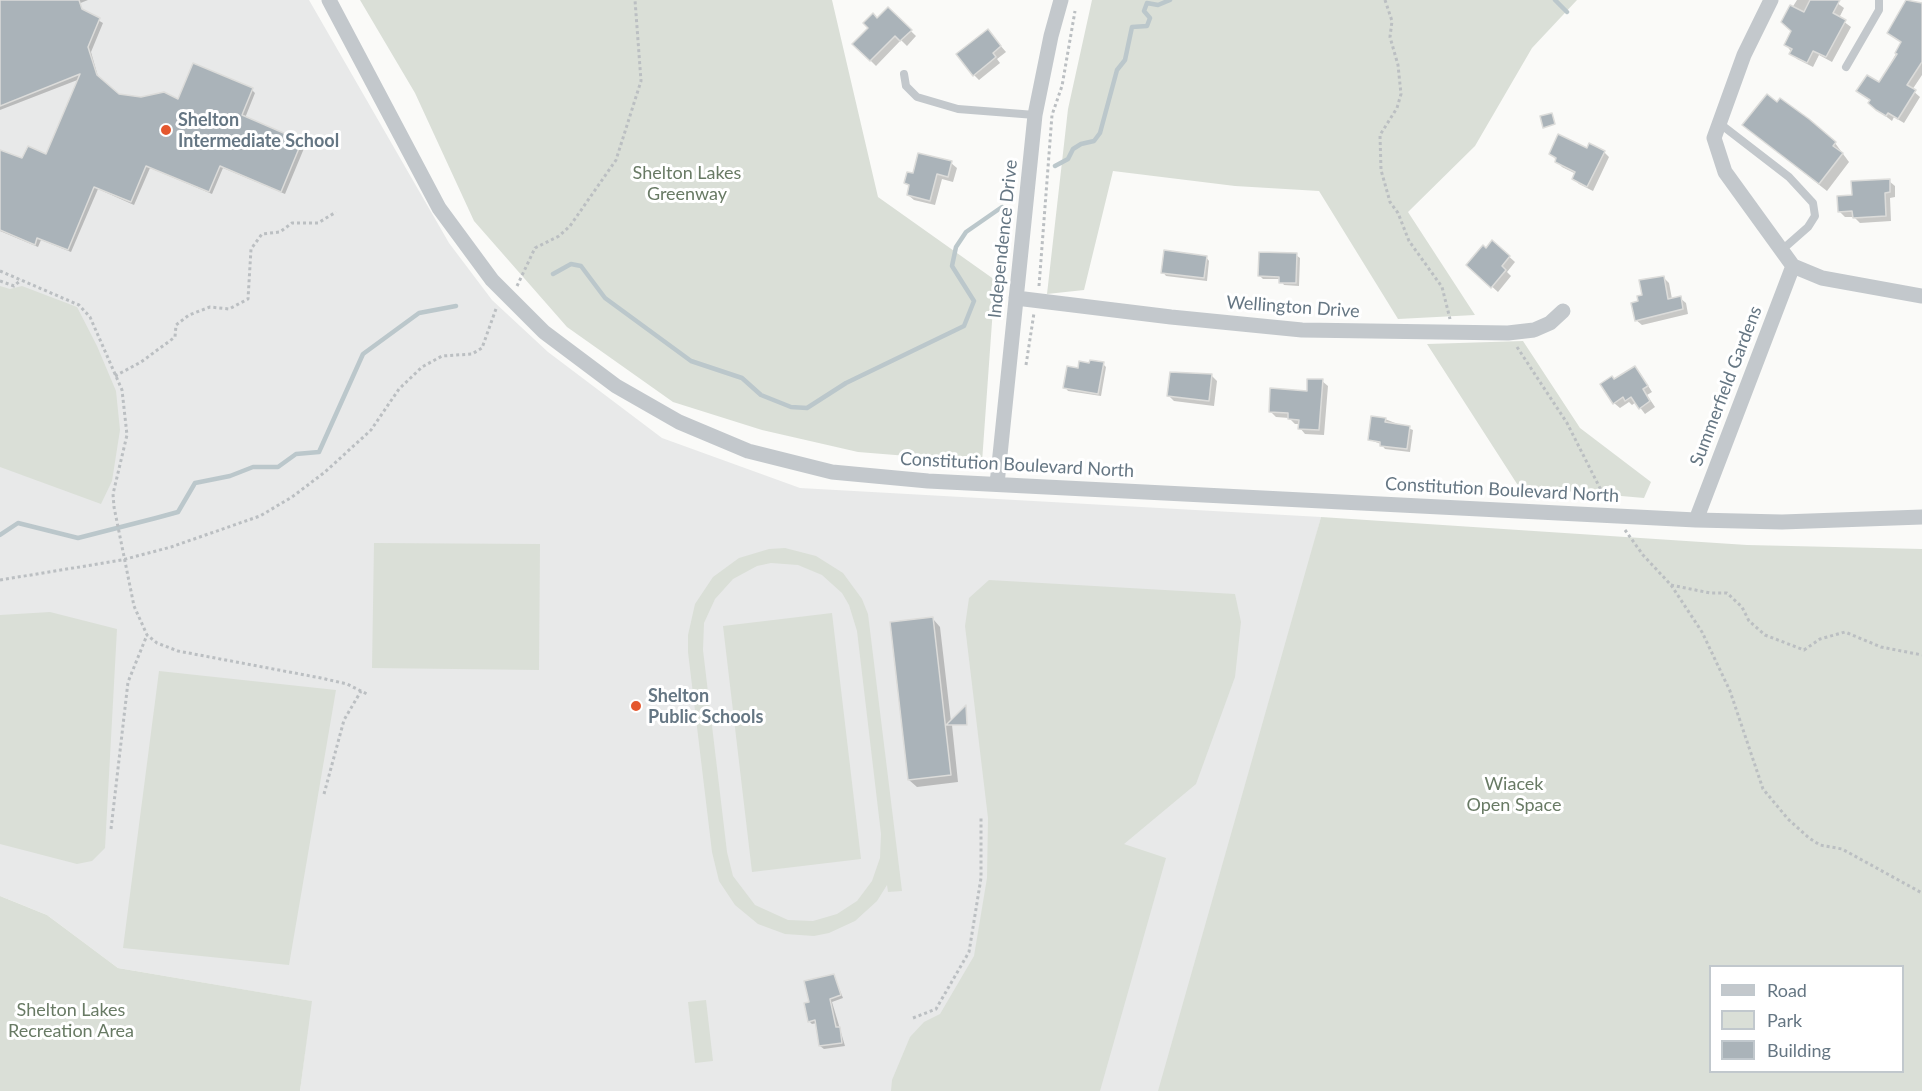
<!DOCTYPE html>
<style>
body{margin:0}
#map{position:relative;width:1922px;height:1091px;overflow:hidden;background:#fafaf8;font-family:Lato,sans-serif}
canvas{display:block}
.legend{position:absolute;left:1709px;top:965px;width:195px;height:108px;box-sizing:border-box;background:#fff;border:2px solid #c1c8cd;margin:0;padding:8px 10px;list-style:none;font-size:18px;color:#657683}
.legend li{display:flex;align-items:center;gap:12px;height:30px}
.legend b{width:30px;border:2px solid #c1c8cd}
</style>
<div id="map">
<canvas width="1922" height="1091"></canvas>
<ul class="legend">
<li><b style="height:8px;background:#c3c8cc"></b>Road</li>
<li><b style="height:16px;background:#dadfd7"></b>Park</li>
<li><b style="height:16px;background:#aab3b9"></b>Building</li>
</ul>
</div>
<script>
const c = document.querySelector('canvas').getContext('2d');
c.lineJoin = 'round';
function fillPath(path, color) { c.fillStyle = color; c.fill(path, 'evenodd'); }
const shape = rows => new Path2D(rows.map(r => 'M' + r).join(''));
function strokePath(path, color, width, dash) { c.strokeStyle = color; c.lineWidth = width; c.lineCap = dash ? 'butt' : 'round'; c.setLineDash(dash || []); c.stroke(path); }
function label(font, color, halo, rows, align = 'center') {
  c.font = font + ' Lato,sans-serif'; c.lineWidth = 6; c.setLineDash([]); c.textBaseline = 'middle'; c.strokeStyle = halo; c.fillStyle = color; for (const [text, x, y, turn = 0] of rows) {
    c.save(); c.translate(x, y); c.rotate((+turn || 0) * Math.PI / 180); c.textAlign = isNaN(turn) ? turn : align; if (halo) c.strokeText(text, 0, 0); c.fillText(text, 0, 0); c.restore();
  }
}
const built = shape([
 [0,0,309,0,449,243,492,300,548,352,662,438,800,488,1321,517,1210,948,1166,1091,300,1091,311,1001,118,968,47,915,0,896]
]);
const green = shape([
 [360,0,832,0,878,197,995,280,982,462,858,452,762,430,673,402,567,327,474,221,415,93],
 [1092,0,1577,0,1532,48,1475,146,1408,212,1475,315,1398,319,1319,191,1235,186,1113,171,1084,290,1047,294,1068,109],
 [0,286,10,289,22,286,77,307,97,346,116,391,120,430,112,481,101,504,0,467],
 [1523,341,1580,428,1651,482,1644,498,1519,487,1427,344],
 [1321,517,1747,545,1922,549,1922,1091,1158,1091],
 [1902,966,1902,1072,1710,1072,1710,966],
 [374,543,540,544,539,670,372,668],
 [785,548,816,556,843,573,862,599,868,614,902,891,888,892,887,885,877,901,855,921,829,933,814,936,785,934,758,924,735,905,719,881,712,852,688,652,688,635,695,604,713,577,739,558,769,549],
 [771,563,798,565,822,575,842,593,849,605,857,631,881,834,880,858,872,881,857,901,837,914,813,921,788,920,755,905,733,876,727,852,703,650,704,623,715,599,733,579,757,566],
 [989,580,1235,594,1241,622,1235,677,1196,784,1124,844,1166,858,1100,1091,891,1091,892,1080,910,1037,924,1022,940,1014,974,956,987,878,988,818,965,626,969,598],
 [50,612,117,629,105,848,92,861,77,864,0,844,0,615],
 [832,613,861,859,752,872,723,626],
 [159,671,336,690,289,965,123,948],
 [0,896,47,915,118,968,312,1001,300,1091,0,1091],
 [706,1000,713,1061,695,1063,688,1002]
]);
const shadow = shape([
 [0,0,88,0,73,6,103,23,91,52,99,80,110,90,125,97,179,101,252,90,255,93,245,118,305,146,285,194,223,168,212,194,150,168,134,205,98,189,71,252,41,240,38,247,0,231,0,152,23,160,46,156,80,79,0,110],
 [1797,0,1833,0,1844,8,1839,18,1851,27,1832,62,1819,55,1813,67,1797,59,1786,45,1793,31,1783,22],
 [1908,0,1922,4,1922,75,1912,90,1920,97,1904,123,1894,117,1892,121,1875,108,1879,84,1902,43,1888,33],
 [888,9,916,36,907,46,901,40,876,66,854,44],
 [993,37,1006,52,997,59,1000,63,979,80,974,75],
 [1780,100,1835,143,1849,162,1827,191,1752,132],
 [1588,150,1604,152,1609,157,1593,191,1579,184,1574,179,1576,174,1562,167,1551,154],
 [951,163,957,168,953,182,942,179,935,205,914,200,908,195,910,187,906,183,914,175],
 [1889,181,1895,186,1895,197,1890,198,1891,221,1860,223,1854,217,1845,217,1839,211,1854,196],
 [1493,242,1515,262,1507,272,1511,276,1498,292,1468,265],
 [1296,255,1300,258,1299,286,1284,285,1280,279,1263,279,1260,276],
 [1206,257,1209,261,1207,281,1166,276,1163,272],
 [1663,277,1669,283,1672,299,1680,298,1686,303,1688,314,1642,325,1636,320,1640,303],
 [1081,362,1103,364,1106,367,1101,396,1068,391,1065,387,1079,370],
 [1640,373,1652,392,1647,395,1655,407,1645,414,1636,402,1632,405,1629,402,1620,408,1614,403],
 [1211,375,1217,381,1214,406,1174,401,1169,396],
 [1322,381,1328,386,1324,435,1305,434,1300,428,1300,424,1295,424,1289,418,1276,417,1270,411,1308,392],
 [1385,419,1413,430,1410,452,1385,449,1381,444,1370,440],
 [933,619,940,627,951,722,966,708,967,725,952,725,958,782,917,787,909,780],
 [834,976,843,998,832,1002,845,1046,824,1049,820,1046,817,1023,812,1024,809,1021,811,1003]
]);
const stream = shape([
 [1555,0,1567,12],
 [1055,166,1068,159,1073,149,1081,144,1094,141,1100,133,1117,70,1125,60,1132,27,1147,26,1150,18,1144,11,1147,3,1158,5,1170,0],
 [553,274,571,264,581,266,605,298,691,361,742,378,761,395,791,407,807,408,846,383,964,326,974,301,952,266,956,247,966,232,1002,207],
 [0,535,18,523,78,538,156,518,178,512,195,483,230,476,253,467,278,467,296,454,319,452,363,354,419,313,456,306]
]);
const building = shape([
 [0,0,79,0,82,9,100,18,88,47,97,75,119,94,141,97,164,92,178,99,193,63,253,88,242,115,302,141,281,192,220,166,209,192,146,166,131,202,94,187,68,250,37,238,35,245,0,230,0,150,22,158,28,146,46,154,80,74,0,106,0,0],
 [1810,0,1840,0,1833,13,1846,20,1826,57,1813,51,1807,63,1789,54,1792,49,1784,45,1791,31,1781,22,1790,5,1804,12,1810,0],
 [1906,0,1922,3,1922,62,1907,85,1916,90,1898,119,1888,113,1886,116,1876,110,1868,103,1870,100,1856,91,1867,75,1879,82,1897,54,1895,53,1901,42,1887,33,1906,0],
 [888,7,912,30,900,41,895,36,870,61,852,44,868,28,863,23,873,13,877,18,888,7],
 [988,29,1001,46,993,53,996,57,973,76,956,54,988,29],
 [1767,94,1777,102,1780,98,1809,119,1836,142,1833,146,1843,153,1819,184,1742,125,1767,94],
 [1552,113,1555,124,1543,128,1540,116,1552,113],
 [1558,134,1587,148,1589,143,1605,151,1587,187,1572,179,1575,172,1555,162,1556,158,1549,154,1558,134],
 [918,153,952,161,948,177,937,174,930,201,907,195,909,185,904,183,907,172,913,173,918,153],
 [1890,179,1890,192,1885,193,1886,216,1853,218,1852,211,1838,212,1837,196,1852,195,1851,181,1890,179],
 [1492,240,1510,256,1502,266,1506,270,1491,288,1466,265,1483,245,1486,248,1492,240],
 [1164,250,1207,256,1204,278,1161,273,1164,250],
 [1259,252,1297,253,1296,283,1279,283,1279,277,1258,276,1259,252],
 [1664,276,1668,299,1681,296,1683,309,1635,321,1631,303,1638,301,1637,296,1642,295,1639,280,1664,276],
 [1090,360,1104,362,1098,394,1063,388,1067,366,1078,368,1079,361,1089,363,1090,360],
 [1635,366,1648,386,1643,389,1650,401,1639,409,1631,397,1625,401,1623,397,1613,404,1600,384,1612,376,1614,379,1635,366],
 [1170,372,1212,374,1209,401,1167,396,1170,372],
 [1307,379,1323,379,1319,430,1298,429,1299,420,1288,419,1288,413,1269,412,1270,388,1307,391,1307,379],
 [1371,416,1386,418,1385,422,1410,426,1407,449,1380,446,1380,442,1368,440,1371,416],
 [933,617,951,775,908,780,890,622,933,617],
 [966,705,967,725,946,725,966,705],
 [834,974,841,995,830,999,836,1027,840,1027,842,1043,819,1046,815,1020,808,1022,804,1003,809,1002,804,981,834,974]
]);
const path = shape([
 [1385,0,1392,21,1390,37,1398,65,1401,94,1397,108,1380,135,1381,170,1390,202,1398,213,1409,241,1442,287,1450,319],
 [0,271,79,305,90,317,122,390,127,435,113,494,114,507,134,606,147,635,157,643,178,651,321,678,347,684,369,695],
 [0,281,14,286,21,280],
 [517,286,535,248,559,236,570,226,616,160,641,81,635,0],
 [1039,286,1052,115,1062,86,1075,11],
 [1517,347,1567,423,1607,502],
 [1026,365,1034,313],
 [115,376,141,362,175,337,176,325,189,315,210,307,229,309,248,299,251,249,262,234,280,232,292,223,318,223,336,212],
 [1014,458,1022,473],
 [1625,530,1643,555,1671,585,1702,632,1730,691,1763,789,1788,819,1809,838,1820,845,1842,849,1922,893],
 [0,580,122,560,171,547,260,516,292,497,325,472,371,430,399,389,422,367,442,356,472,354,482,348,497,306],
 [1671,585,1710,593,1727,593,1742,607,1749,621,1765,635,1804,650,1820,639,1845,632,1881,647,1922,655],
 [324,794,344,720,361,691],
 [111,829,128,682,147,635],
 [913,1018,936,1009,969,952,981,878,981,816]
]);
const service = shape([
 [1846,67,1879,10,1879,0],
 [904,74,906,86,917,97,958,109,1035,115],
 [1719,123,1789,177,1813,203,1815,216,1808,227,1783,249]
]);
const minor = shape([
 [329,0,439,208,492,280,544,332,616,386,679,422,748,451,832,472,928,481,1696,520,1782,522,1922,517],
 [1771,0,1744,55,1714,138,1725,172,1793,266,1822,278,1922,296],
 [1016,298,1171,317,1302,330,1508,333,1534,330,1550,323,1563,311],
 [997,484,1035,115,1051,36,1061,0],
 [1696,520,1793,266]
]);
const markers = [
 [166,130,6,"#e4572e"],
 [636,706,6,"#e4572e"]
];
const poiNames = [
 ["Shelton",178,120],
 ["Intermediate School",178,141],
 ["Shelton",648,696],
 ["Public Schools",648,717]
];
const parkNames = [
 ["Shelton Lakes",687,173],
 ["Greenway",687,194],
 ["Wiacek",1514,784],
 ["Open Space",1514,805],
 ["Shelton Lakes",71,1010],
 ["Recreation Area",71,1031]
];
const streetNames = [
 ["Independence Drive",1003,239,-84],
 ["Wellington Drive",1293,307,4],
 ["Summerfield Gardens",1726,386,-69],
 ["Constitution Boulevard North",1017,465,3],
 ["Constitution Boulevard North",1502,490,3]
];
fillPath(built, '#e8e9e9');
fillPath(green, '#dadfd7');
fillPath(shadow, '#0003');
strokePath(stream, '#bbc7cb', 4.5);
fillPath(building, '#aab3b9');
strokePath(building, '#dcdcda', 1.5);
strokePath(path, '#bbbfc2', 3, [3, 3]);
strokePath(service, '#c3c8cc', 8);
strokePath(minor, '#c3c8cc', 15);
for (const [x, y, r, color] of markers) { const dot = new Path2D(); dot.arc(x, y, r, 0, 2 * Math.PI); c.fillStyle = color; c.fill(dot); strokePath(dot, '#fff', 2); }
label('bold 18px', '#657683', '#fff', poiNames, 'left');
label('18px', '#687a64', '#fff', parkNames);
label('18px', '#657683', '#fff', streetNames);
</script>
